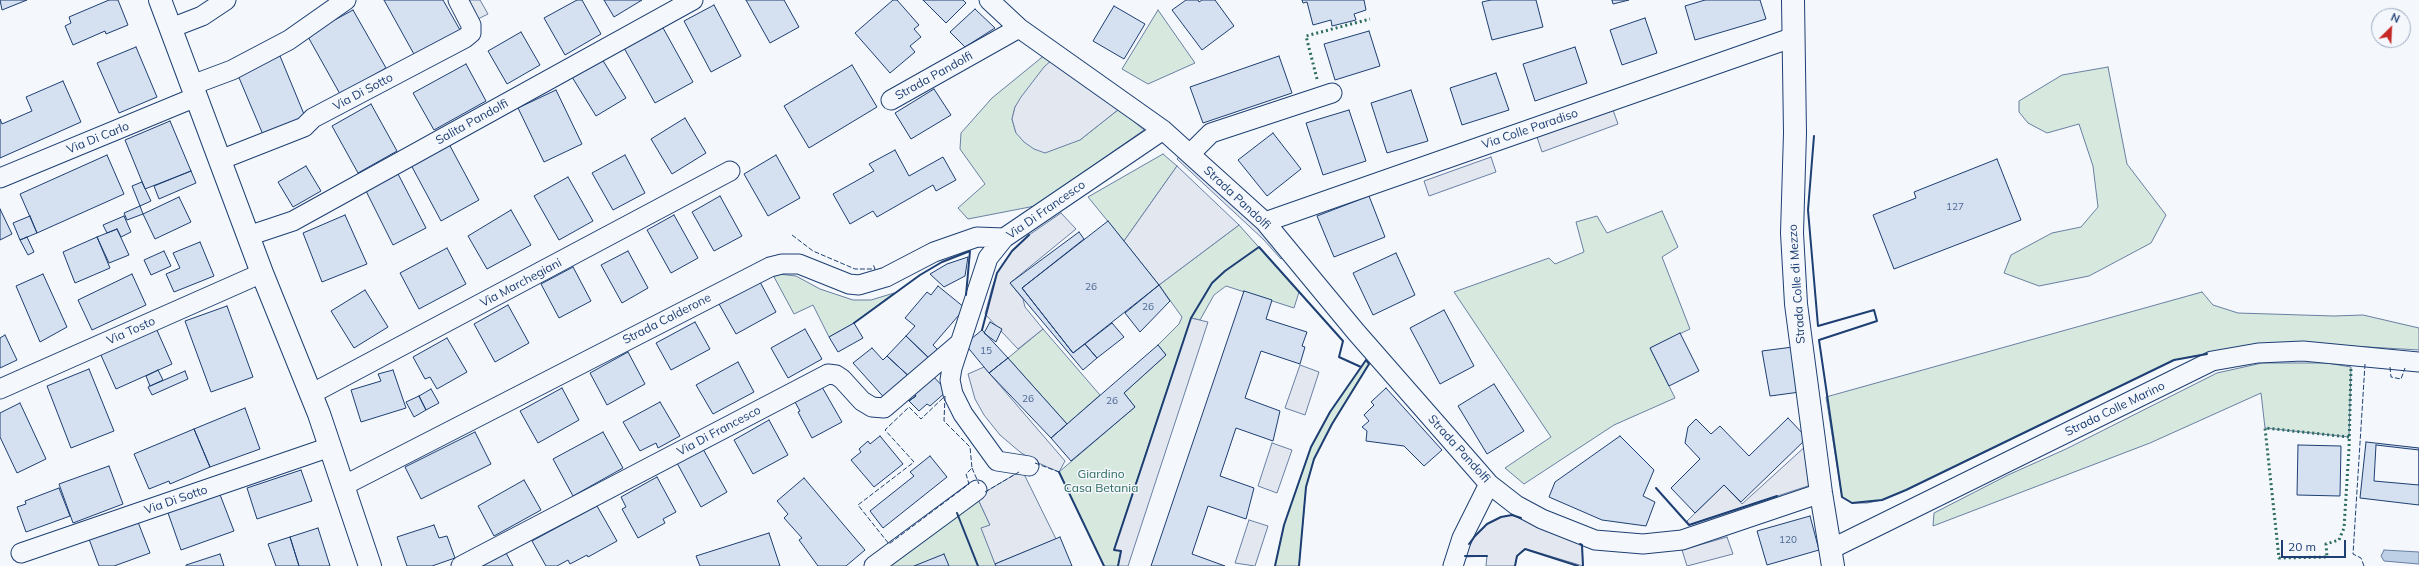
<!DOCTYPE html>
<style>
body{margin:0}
#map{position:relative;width:2419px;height:566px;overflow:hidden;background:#f4f7fb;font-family:Mulish,sans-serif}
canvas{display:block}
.north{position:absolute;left:2371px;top:8px;width:40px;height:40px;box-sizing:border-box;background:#f4f7fb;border:1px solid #9eadc5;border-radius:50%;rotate:24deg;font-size:11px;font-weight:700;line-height:16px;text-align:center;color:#1d3f73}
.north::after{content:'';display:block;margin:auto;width:14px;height:18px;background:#c62828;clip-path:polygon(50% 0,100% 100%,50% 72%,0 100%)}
.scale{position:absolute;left:2281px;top:540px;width:65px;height:18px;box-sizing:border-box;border:2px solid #1d3f73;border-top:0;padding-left:5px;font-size:12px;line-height:14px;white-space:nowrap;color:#1d3f73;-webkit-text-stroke:3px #f4f7fb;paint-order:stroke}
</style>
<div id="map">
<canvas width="2419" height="566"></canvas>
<div class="north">N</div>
<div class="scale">20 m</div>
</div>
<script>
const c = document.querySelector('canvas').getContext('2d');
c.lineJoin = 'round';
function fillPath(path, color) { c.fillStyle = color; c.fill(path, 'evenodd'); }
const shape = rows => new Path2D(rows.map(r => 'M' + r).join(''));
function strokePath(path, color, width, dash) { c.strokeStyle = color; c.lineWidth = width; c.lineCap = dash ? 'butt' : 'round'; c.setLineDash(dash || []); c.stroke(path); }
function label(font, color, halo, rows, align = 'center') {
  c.font = font + ' Mulish,sans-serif'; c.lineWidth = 3; c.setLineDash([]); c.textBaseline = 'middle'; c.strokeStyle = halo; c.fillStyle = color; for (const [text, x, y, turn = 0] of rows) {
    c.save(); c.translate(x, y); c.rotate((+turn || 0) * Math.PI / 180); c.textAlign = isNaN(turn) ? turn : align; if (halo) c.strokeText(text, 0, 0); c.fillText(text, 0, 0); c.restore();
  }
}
const green = shape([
 [1158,10,1195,63,1148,84,1122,69,1158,10],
 [1046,54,1053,59,1015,107,1012,119,1016,133,1080,140,1119,109,1144,130,1035,206,968,219,958,208,985,184,960,149,961,133,992,98,1046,54],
 [2108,67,2127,164,2166,215,2151,243,2089,276,2039,286,2004,273,2011,255,2052,233,2081,227,2098,207,2093,166,2079,124,2047,133,2028,123,2019,112,2019,101,2062,75,2108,67],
 [1163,154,1177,166,1124,241,1088,197,1163,154],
 [1662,211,1678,247,1662,257,1690,329,1650,348,1675,398,1614,425,1524,484,1505,468,1551,437,1454,292,1549,258,1555,264,1584,252,1576,222,1597,216,1607,233,1662,211],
 [1239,225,1299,292,1294,308,1226,286,1214,295,1200,320,1191,318,1114,549,1121,551,1118,566,1104,566,1059,472,1135,407,1124,393,1166,355,1158,345,1179,324,1182,317,1159,285,1239,225],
 [779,274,796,276,820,289,853,300,871,300,894,293,854,323,829,337,813,305,794,314,773,275,779,274],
 [2202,292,2213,305,2238,313,2334,316,2363,315,2419,328,2419,350,2299,343,2210,353,2174,360,1906,490,1882,500,1867,503,1852,503,1842,497,1826,397,2202,292],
 [1043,329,1100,395,1067,424,1008,358,1043,329],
 [1366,360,1369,364,1332,424,1314,459,1306,487,1299,566,1275,566,1284,525,1311,447,1330,412,1366,360],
 [2262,363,2327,363,2351,367,2349,437,2265,428,2261,393,2150,443,1933,526,1934,513,2008,475,2066,449,2217,373,2262,363],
 [977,497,990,525,982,529,996,566,882,566,977,497]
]);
const parking = shape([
 [466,0,480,0,488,14,476,20,466,0],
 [1053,59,1119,109,1080,140,1045,153,1034,149,1024,142,1016,133,1012,119,1015,107,1021,97,1044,67,1053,59],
 [1613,110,1618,124,1542,152,1537,137,1613,110],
 [1182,153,1287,255,1281,259,1263,239,1177,159,1182,153],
 [1491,157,1496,172,1429,196,1424,181,1491,157],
 [1177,166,1239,225,1159,285,1124,241,1177,166],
 [1061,213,1076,229,1010,283,1023,299,1025,307,1043,329,1018,349,985,314,992,288,997,273,1012,251,1029,235,1061,213],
 [1191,318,1208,322,1128,566,1118,566,1121,551,1114,550,1191,318],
 [1300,365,1319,372,1305,415,1285,408,1300,365],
 [984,367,1065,461,1059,472,1036,462,1020,452,1000,435,984,415,975,399,968,374,984,367],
 [1272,443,1292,450,1277,493,1258,486,1272,443],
 [1808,444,1814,484,1689,525,1687,521,1724,485,1742,504,1808,444],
 [1022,470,1056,539,995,564,981,528,990,525,977,497,1022,470],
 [1512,515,1582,545,1583,566,1526,549,1517,556,1515,566,1486,566,1487,556,1464,557,1475,536,1487,524,1501,517,1512,515],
 [1249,520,1268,526,1255,566,1235,563,1249,520],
 [1727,537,1733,554,1687,566,1682,550,1727,537]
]);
const water = shape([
 [2384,550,2419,552,2419,564,2384,561,2381,556,2384,550]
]);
const building = shape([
 [0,0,27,0,2,10,0,0],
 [109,0,118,0,128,25,106,34,105,31,73,45,65,26,71,23,69,17,109,0],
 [384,0,443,0,460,30,415,56,384,0],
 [577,0,582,0,601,34,565,55,544,18,577,0],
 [604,0,642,0,614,17,604,0],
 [746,0,784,0,799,27,770,43,746,0],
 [893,0,897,0,919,25,914,29,921,37,910,46,915,52,890,73,855,33,893,0],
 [923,0,963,0,966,3,946,23,923,0],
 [1186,0,1198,0,1199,2,1202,0,1215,0,1234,26,1202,50,1172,10,1186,0],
 [1302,0,1364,0,1366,10,1354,14,1356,20,1332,26,1331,20,1313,25,1307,2,1303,3,1302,0],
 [1491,0,1536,0,1543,27,1492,40,1482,2,1491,0],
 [1612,0,1629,0,1613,4,1612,0],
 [1705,0,1760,0,1766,19,1695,40,1685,6,1705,0],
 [714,5,741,56,711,72,684,21,714,5],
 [1114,6,1145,24,1124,59,1093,41,1114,6],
 [975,9,995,28,965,47,950,32,975,9],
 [353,10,386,68,340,94,307,35,353,10],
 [1645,18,1657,53,1622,65,1610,30,1645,18],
 [662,26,693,82,655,103,624,48,662,26],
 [1369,31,1380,66,1335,80,1324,44,1369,31],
 [521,32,540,65,507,84,488,51,521,32],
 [136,47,157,97,119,113,97,63,136,47],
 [1575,47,1587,83,1535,101,1523,64,1575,47],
 [280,56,306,119,264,137,237,73,280,56],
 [1279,56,1292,93,1203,123,1190,87,1279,56],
 [602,59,626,98,596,116,572,77,602,59],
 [466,64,486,101,434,130,413,93,466,64],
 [852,65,877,107,809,148,784,106,852,65],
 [1496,73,1509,110,1462,125,1450,88,1496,73],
 [63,81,81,122,0,158,0,119,2,124,32,111,26,97,63,81],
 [934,89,951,115,911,139,895,113,934,89],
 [556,90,582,144,544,162,518,108,556,90],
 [1411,90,1428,141,1387,153,1371,103,1411,90],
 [371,104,397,151,358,173,332,126,371,104],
 [1349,110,1366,161,1323,175,1306,123,1349,110],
 [685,118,706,153,672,174,651,139,685,118],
 [170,121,191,171,145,189,125,140,170,121],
 [1273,133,1301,169,1267,196,1238,160,1273,133],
 [449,144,479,200,441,221,411,165,449,144],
 [895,150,909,176,943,157,956,180,936,191,933,185,877,217,873,211,850,224,833,194,874,171,869,164,895,150],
 [107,155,124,194,37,233,20,194,107,155],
 [625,155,645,193,613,210,592,173,625,155],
 [776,155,800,198,768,216,744,174,776,155],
 [1997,159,2021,220,1894,269,1873,215,1916,198,1914,192,1997,159],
 [306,166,321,191,293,207,278,182,306,166],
 [191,171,196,183,159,199,154,186,191,171],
 [397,172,426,228,393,245,365,189,397,172],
 [568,177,593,221,559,240,534,196,568,177],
 [142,182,151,201,140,206,132,186,142,182],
 [720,196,742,236,714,251,692,212,720,196],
 [1369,196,1385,237,1334,257,1317,216,1369,196],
 [179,197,191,222,155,239,143,214,179,197],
 [140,206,143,214,127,220,124,213,140,206],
 [0,209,12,234,0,240,0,209],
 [511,210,531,245,487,269,468,236,511,210],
 [345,215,367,264,322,282,303,233,345,215],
 [674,215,698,258,671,273,647,230,674,215],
 [30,216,37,233,20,240,13,223,30,216],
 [124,216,131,232,121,237,117,229,107,233,103,225,124,216],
 [1108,221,1159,285,1073,353,1022,288,1108,221],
 [117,229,129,255,109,263,97,237,117,229],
 [1079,232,1084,239,1022,288,1073,353,1085,344,1097,358,1083,370,1010,283,1079,232],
 [27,237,34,252,28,255,20,240,27,237],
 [97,237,110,268,75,283,63,252,97,237],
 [200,242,214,276,174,292,166,274,180,268,173,253,200,242],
 [447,248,466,284,419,309,400,273,447,248],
 [164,251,171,266,151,275,144,260,164,251],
 [628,251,648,288,622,303,601,265,628,251],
 [1396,253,1415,295,1373,315,1353,273,1396,253],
 [968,257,965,276,944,287,930,274,947,264,968,257],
 [573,267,591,301,559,318,541,284,573,267],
 [43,274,67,327,40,342,16,286,43,274],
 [132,274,146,305,92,330,78,300,132,274],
 [760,282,776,312,736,334,719,304,760,282],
 [1159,285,1170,301,1140,332,1125,313,1159,285],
 [938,286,965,308,933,345,940,352,932,361,906,336,915,326,905,318,927,292,931,295,938,286],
 [365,290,388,327,354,348,331,311,365,290],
 [1244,291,1272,300,1266,319,1307,332,1302,346,1305,347,1300,364,1261,351,1245,398,1280,411,1273,441,1236,428,1220,476,1254,488,1246,519,1208,506,1192,554,1225,566,1151,566,1244,291],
 [508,305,529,343,495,362,474,324,508,305],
 [227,306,253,377,211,392,185,321,227,306],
 [1444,310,1474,366,1440,384,1410,328,1444,310],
 [695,322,710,349,671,370,656,343,695,322],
 [990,322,1002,329,996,342,984,333,990,322],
 [854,323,863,338,838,352,829,337,854,323],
 [1112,323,1124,337,1097,358,1085,344,1112,323],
 [156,328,172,364,116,389,100,353,156,328],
 [805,329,822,359,788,378,771,348,805,329],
 [982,330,1008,358,989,373,965,344,982,330],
 [1680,333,1699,371,1669,386,1650,348,1680,333],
 [5,335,17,360,0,368,0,338,5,335],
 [906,336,932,361,914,381,887,356,906,336],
 [447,338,467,372,437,389,430,377,425,379,413,357,447,338],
 [1158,345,1166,355,1124,393,1135,407,1071,461,1051,438,1158,345],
 [1793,347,1800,392,1770,396,1762,351,1793,347],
 [872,348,883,360,887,356,914,381,889,403,853,363,872,348],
 [628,352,645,384,607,405,590,373,628,352],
 [1008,358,1067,424,1051,438,989,373,1008,358],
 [738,362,754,392,713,414,696,385,738,362],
 [89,369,114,431,71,448,47,386,89,369],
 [158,370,163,380,150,386,146,376,158,370],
 [393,370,406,408,361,422,351,390,381,381,378,374,393,370],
 [185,371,188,379,152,395,148,387,185,371],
 [930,373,947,391,930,406,927,404,919,411,909,401,916,396,913,392,930,373],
 [1494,384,1524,431,1487,454,1458,406,1494,384],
 [822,387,842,422,812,438,798,412,800,411,795,402,822,387],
 [562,388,579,420,538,443,520,411,562,388],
 [1386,388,1442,450,1424,466,1404,446,1366,441,1367,431,1362,427,1369,421,1364,415,1374,405,1371,402,1386,388],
 [431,389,439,403,426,410,419,396,431,389],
 [911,391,916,396,909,401,905,396,911,391],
 [419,396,426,410,414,417,406,402,419,396],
 [660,402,680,436,658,448,656,443,640,451,623,422,660,402],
 [20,403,46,459,17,473,0,437,0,413,20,403],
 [245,408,260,449,210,467,194,429,245,408],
 [1788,418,1807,438,1741,502,1724,485,1695,513,1671,488,1700,459,1685,443,1688,427,1696,419,1711,434,1720,426,1749,456,1788,418],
 [769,420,788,455,753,474,734,440,769,420],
 [194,429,210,467,170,484,169,481,149,489,134,454,194,429],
 [475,432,491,464,421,499,405,467,475,432],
 [603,432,623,468,573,496,553,459,603,432],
 [880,436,903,464,874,487,851,460,861,452,859,449,868,441,870,444,880,436],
 [1620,436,1654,470,1643,496,1655,502,1646,526,1602,520,1549,497,1555,482,1620,436],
 [2366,442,2419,448,2419,505,2360,498,2366,442],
 [2298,445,2341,446,2340,496,2297,495,2298,445],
 [2376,445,2419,450,2419,485,2374,481,2376,445],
 [703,449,727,492,701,507,677,463,703,449],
 [930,456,947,477,883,528,870,511,914,476,910,472,930,456],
 [109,466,123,504,73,523,59,484,109,466],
 [301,470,312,501,257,519,247,488,301,470],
 [657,477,676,512,663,519,665,523,638,538,622,509,626,507,621,497,657,477],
 [804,478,865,550,846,566,818,566,799,540,802,538,784,518,788,514,777,501,804,478],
 [524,480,541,510,494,536,478,506,524,480],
 [59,488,70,516,26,532,17,507,26,504,25,501,59,488],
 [219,492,234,531,181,550,167,510,219,492],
 [597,506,617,541,588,557,587,555,570,564,568,560,557,566,546,566,532,541,597,506],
 [1810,516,1819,550,1767,565,1757,531,1810,516],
 [138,522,150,553,114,566,99,566,89,539,138,522],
 [434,525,439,538,447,536,455,558,432,566,407,566,397,537,434,525],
 [318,528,330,566,299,566,290,537,318,528],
 [769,533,780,566,700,566,696,556,769,533],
 [290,537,299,566,276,566,268,544,290,537],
 [1060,537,1072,566,996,566,995,564,1060,537],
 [505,551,513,566,478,566,505,551],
 [220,554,224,566,186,566,186,565,220,554],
 [944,554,949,566,914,566,944,554]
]);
const minor = shape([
 [989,0,1019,28,1163,130,1265,222,1356,332,1476,469,1489,484,1516,505,1542,519,1595,540,1643,544,1682,540,1821,493],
 [171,28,202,16,226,0],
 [192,85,232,70,289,40,346,0],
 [891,100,1019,28],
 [1190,154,1211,133,1332,93],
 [220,160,304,127,313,118,465,38,471,33,471,25,458,0],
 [0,178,196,97],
 [1265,222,1794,37],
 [248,236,293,221,693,0],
 [0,389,262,273],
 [311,394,730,171],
 [1029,466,997,461,963,414,953,394,950,380,952,368,988,258,1004,238,1163,130],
 [343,486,770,267,782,264,799,264,849,284,859,285,886,277,934,252,977,237,1004,238],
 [1831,549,2212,361,2258,353,2303,351,2419,362],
 [21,553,330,447],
 [461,566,828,374,836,375,842,379,862,401,872,407,884,408,960,343],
 [874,566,977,490],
 [1453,566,1462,538,1489,484]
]);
const tertiary = shape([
 [160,0,262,273,319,414,370,566],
 [1793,0,1795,133,1792,233,1796,304,1821,493,1833,566]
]);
const hedge = shape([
 [1317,79,1306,36,1370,19],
 [2349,437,2265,428,2279,558,2327,557,2326,544,2339,540,2344,528,2349,449,2351,367]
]);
const fence = shape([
 [792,235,813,251,855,269,875,269,873,264],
 [2390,367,2391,377,2401,379,2405,368],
 [945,396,944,421,970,447,972,468,966,474,969,484,889,544,858,505,914,462,885,430,909,407,921,419,945,396],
 [1035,463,1059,472],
 [972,468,979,484],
 [985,492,1019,472],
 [2364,566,2361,558,2353,554,2365,364]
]);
const wall = shape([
 [1814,136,1808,210,1818,326,1874,310,1877,321,1819,340,1842,497,1852,503,1882,500,1906,490,2174,360,2207,354],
 [854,323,920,275,942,262,970,251,966,295],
 [982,330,997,273,1012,251,1029,235],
 [1059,472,1104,566],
 [1656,488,1689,525,1777,496],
 [957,513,978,566],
 [1469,544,1475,536,1487,524,1501,517,1512,515,1521,518],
 [1580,544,1582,545,1583,566],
 [1465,556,1487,556],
 [1118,566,1121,551,1114,550,1191,318,1212,283,1225,271,1259,247,1343,341,1339,357,1361,367],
 [1275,566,1284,525,1311,447,1330,412,1366,360,1369,364,1332,424,1314,459,1306,487,1299,566],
 [1515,566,1517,556,1525,549,1578,566]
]);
const numberNames = [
 ["127",1955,207],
 ["26",1091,287],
 ["26",1148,307],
 ["15",986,351],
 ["26",1028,399],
 ["26",1112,401],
 ["120",1788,540]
];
const streetNames = [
 ["Strada Pandolfi",934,76,-29],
 ["Via Di Sotto",363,92,-28],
 ["Salita Pandolfi",472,122,-29],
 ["Via Colle Paradiso",1530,129,-19],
 ["Via Di Carlo",98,138,-22],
 ["Strada Pandolfi",1237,198,43],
 ["Via Di Francesco",1046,210,-35],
 ["Via Marchegiani",521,283,-28],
 ["Strada Colle di Mezzo",1797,284,-94],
 ["Strada Calderone",667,319,-27],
 ["Via Tosto",131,331,-24],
 ["Strada Colle Marino",2115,409,-26],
 ["Via Di Francesco",719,431,-28],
 ["Strada Pandolfi",1459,449,48],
 ["Via Di Sotto",176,500,-19]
];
const parkNames = [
 ["Giardino",1101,474],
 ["Casa Betania",1101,488]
];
fillPath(green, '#d7e8df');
strokePath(green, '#687fa3', 1);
fillPath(parking, '#e3e8f0');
strokePath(parking, '#687fa3', 1);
fillPath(water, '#bed0e5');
strokePath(water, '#687fa3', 1);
fillPath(building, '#d5e0f0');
strokePath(building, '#1d3f73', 1);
strokePath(minor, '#1d3f73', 21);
strokePath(tertiary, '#1d3f73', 24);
strokePath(minor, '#f4f7fb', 19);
strokePath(tertiary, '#f4f7fb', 22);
strokePath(hedge, '#2c6c60', 3, [2, 3]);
strokePath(fence, '#1d3f73', 1, [5, 2]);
strokePath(wall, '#1d3f73', 2);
label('10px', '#4b6792', null, numberNames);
label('12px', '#1d3f73', '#f4f7fb', streetNames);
label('12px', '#2c6c60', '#f4f7fb', parkNames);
</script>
